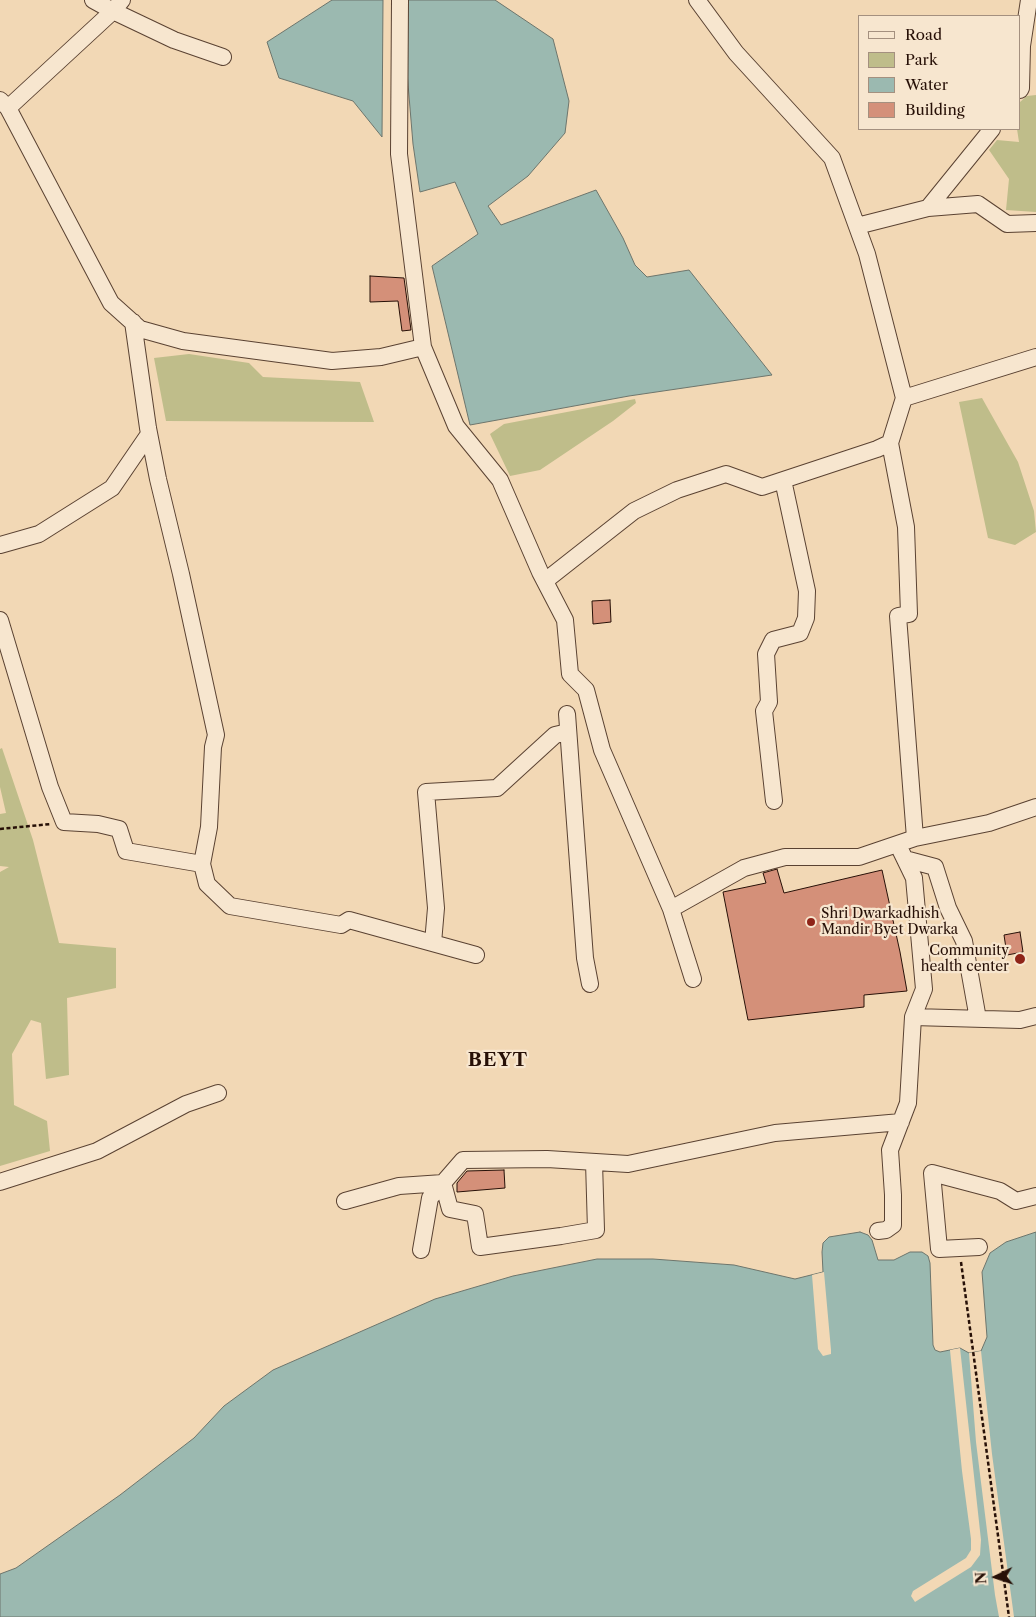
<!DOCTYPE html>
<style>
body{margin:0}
#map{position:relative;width:1036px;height:1617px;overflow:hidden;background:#f2d8b5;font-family:"Libre Caslon Text",serif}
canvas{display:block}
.legend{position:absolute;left:858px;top:15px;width:162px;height:115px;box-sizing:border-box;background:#f7e6cf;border:1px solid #a4907f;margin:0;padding:6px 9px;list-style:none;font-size:15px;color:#271007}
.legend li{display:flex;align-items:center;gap:10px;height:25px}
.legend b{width:25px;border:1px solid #a4907f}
.north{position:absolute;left:971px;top:1552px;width:50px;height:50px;-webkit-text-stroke:4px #f7e6cf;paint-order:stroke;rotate:266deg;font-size:14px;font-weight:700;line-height:20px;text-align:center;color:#271007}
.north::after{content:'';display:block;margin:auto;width:18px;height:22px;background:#271007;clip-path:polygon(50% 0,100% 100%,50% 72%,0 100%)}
</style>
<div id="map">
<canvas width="1036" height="1617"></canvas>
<ul class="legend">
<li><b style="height:6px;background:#f7e6cf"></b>Road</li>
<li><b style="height:14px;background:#bfbd8a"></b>Park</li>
<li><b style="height:14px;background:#9bb9b0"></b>Water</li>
<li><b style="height:14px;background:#d49079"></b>Building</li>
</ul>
<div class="north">N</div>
</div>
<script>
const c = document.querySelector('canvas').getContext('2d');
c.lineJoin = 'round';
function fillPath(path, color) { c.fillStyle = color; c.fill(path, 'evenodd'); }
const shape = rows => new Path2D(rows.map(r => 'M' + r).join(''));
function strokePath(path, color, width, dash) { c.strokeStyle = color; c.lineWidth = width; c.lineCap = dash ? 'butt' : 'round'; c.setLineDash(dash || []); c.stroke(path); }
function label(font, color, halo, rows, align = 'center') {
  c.font = font + ' "Libre Caslon Text",serif'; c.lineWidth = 4.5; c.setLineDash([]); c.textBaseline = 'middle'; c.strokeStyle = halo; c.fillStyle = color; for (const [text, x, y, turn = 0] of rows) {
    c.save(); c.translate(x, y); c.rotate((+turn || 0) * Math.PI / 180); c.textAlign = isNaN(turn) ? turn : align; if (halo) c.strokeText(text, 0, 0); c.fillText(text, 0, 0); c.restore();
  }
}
const green = shape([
 [1036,95,1036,212,1006,210,1009,179,989,150,997,140,1019,142,1017,129,1020,129,1020,102,1027,96],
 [189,354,249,363,263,377,360,382,374,422,166,421,154,358],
 [982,398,1018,462,1034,511,1036,532,1015,545,988,538,959,402],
 [635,399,636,403,613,421,540,470,510,476,490,434,504,424],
 [2,748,33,840,59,943,116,948,116,988,67,998,69,1075,46,1079,41,1023,31,1020,12,1054,14,1105,47,1121,50,1151,0,1166,0,872,9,867,0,866,0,814,6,813,0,787,0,749]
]);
const water = shape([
 [332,0,383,0,382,137,353,101,279,78,267,42,332,0],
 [401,0,495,0,553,39,569,101,565,133,528,176,488,206,501,225,596,190,623,238,635,265,647,277,689,270,772,375,629,396,470,425,432,266,478,234,455,182,420,192,413,144,401,0],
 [860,1232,868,1235,872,1240,878,1260,894,1260,910,1252,922,1252,928,1256,930,1263,933,1345,935,1350,940,1352,960,1348,969,1353,981,1351,987,1337,982,1272,990,1253,1006,1242,1036,1232,1036,1617,0,1617,0,1574,16,1568,120,1495,194,1438,224,1406,273,1370,435,1299,513,1276,597,1259,653,1259,734,1265,795,1279,823,1272,822,1252,823,1243,829,1237,860,1232]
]);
const pier = shape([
 [824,1272,831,1350,831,1354,823,1356,818,1349,812,1275],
 [960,1348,981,1540,980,1555,971,1567,915,1602,911,1596,913,1591,966,1558,971,1550,971,1539,962,1471,950,1350],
 [981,1351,992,1454,1014,1617,999,1617,995,1595,976,1442,969,1353]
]);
const building = shape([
 [370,276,404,278,411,330,402,331,398,301,370,302,370,276],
 [610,600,611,622,593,624,592,601,610,600],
 [777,869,784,893,882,870,900,952,907,991,864,995,864,1007,748,1020,723,892,766,883,763,873,777,869],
 [1020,932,1023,952,1007,955,1004,935,1020,932],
 [504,1170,505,1188,457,1192,457,1183,467,1171,504,1170]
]);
const path = shape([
 [0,829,51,824],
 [961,1262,1009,1617]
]);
const minor = shape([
 [93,0,113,11,174,40,223,57],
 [400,0,399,154,423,347,456,426,500,480,540,572,565,620,570,674,586,690,602,750,671,909,693,979],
 [697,0,736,53,832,158,867,254,904,398,890,443],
 [1020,90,1021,88,1022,46,1029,0],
 [0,100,8,108,111,303,140,329,183,341,332,361,381,357,423,347],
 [8,108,113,11,122,0],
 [928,208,978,204,1007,224,1036,223],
 [857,226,928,208,992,129],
 [133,322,148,428,158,479,181,574,216,735,213,747,209,827,202,864,207,884,230,906,341,925,349,920,476,955],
 [904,398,1036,357],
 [0,545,39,534,112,488,149,434],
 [545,581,634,511,677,490,726,474,762,487,877,449,890,443,906,527,909,614,898,616,915,838],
 [0,620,50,787,64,822,98,824,119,829,126,851,202,864],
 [567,714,585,958,590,984],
 [774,801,764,711,769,702,766,654,773,640,800,633,806,618,807,591,783,480],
 [905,859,935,867,948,908,964,941,978,1019],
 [671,909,744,868,785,857,859,857,915,838,989,823,1036,807],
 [433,943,436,908,426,792,497,788,555,735,568,732],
 [913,1017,1020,1020,1036,1016],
 [0,1182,97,1151,186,1104,218,1093],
 [345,1201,399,1186,443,1183,450,1209,475,1214,480,1247,561,1236,596,1230,594,1162],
 [878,1231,886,1230,893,1225,893,1195,890,1150,908,1103,913,1017,924,989,914,878,898,845],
 [979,1247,939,1249,932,1173,1000,1191,1016,1201,1036,1196],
 [421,1250,430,1198,463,1160,547,1159,628,1164,775,1133,901,1122]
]);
const markers = [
 [811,922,5,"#8f2418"],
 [1020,959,6,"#8f2418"]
];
const poiNames = [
 ["Shri Dwarkadhish",821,914],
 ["Mandir Byet Dwarka",821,930],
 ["Community",1009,951,"right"],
 ["health center",1009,967,"right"]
];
const districtNames = [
 ["BEYT",498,1061]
];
fillPath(green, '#bfbd8a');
fillPath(water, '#9bb9b0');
strokePath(water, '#6d756c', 1);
fillPath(pier, '#f2d8b5');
fillPath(building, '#d49079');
strokePath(building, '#271007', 1);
strokePath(minor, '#5a4232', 18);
strokePath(path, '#271007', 2.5, [4, 2.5]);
strokePath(minor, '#f7e6cf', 16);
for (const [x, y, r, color] of markers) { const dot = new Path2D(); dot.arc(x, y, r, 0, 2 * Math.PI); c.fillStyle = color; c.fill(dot); strokePath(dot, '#f7e6cf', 2); }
label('14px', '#271007', '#f7e6cf', poiNames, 'left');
c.letterSpacing = '1px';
label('bold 19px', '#271007', '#f7e6cf', districtNames);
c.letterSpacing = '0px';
</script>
